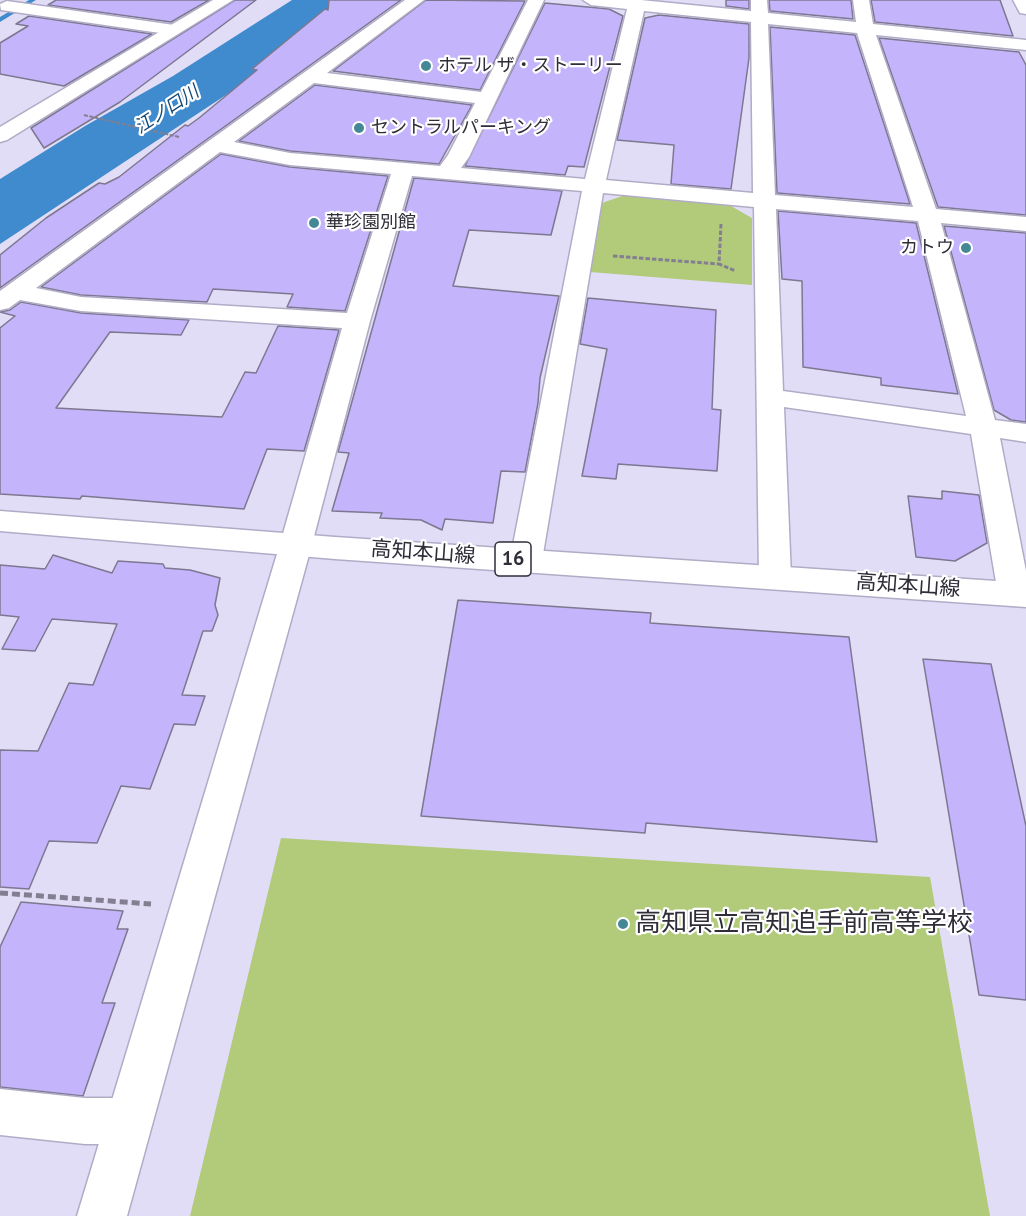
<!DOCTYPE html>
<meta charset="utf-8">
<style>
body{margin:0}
canvas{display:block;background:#e2ddf7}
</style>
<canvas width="1026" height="1216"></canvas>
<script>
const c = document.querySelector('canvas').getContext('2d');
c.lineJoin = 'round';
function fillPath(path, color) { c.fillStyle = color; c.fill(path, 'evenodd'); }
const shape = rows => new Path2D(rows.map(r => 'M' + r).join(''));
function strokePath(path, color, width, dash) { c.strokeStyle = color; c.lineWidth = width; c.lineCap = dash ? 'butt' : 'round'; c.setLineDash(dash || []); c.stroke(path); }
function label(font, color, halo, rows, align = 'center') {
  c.font = font + ' "PT Sans","Noto Sans JP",sans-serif'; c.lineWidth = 4.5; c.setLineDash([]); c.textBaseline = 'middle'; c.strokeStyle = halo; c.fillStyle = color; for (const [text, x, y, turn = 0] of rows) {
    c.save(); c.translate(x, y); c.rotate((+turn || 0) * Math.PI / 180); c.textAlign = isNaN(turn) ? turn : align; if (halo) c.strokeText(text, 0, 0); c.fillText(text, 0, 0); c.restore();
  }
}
const green = shape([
 [625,195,731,206,752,218,752,285,590,272,602,203],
 [281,838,930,877,990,1216,190,1216]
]);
const water = shape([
 [292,0,370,0,0,244,0,179,85,126,173,76]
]);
const stream = shape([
 [29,0,36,0,0,22,0,17,29,0]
]);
const building = shape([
 [56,0,209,0,171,22,48,5,56,0],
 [235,0,256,0,120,102,44,148,31,128,235,0],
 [329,0,401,0,0,288,0,255,46,218,99,183,105,184,119,177,185,125,188,126,199,118,257,70,252,69,325,9,328,10,329,0],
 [426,0,525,1,480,90,333,71,426,0],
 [726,0,749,0,749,9,726,6,726,0],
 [769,0,851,0,853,19,770,11,769,0],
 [871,0,1000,0,1013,36,875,22,871,0],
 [545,3,609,9,623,16,584,167,568,166,565,175,465,166,545,3],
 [659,15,749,24,749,58,731,189,671,184,674,145,617,140,645,18,659,15],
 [29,16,152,34,64,86,0,74,0,43,28,26,16,24,29,16],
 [770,27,855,35,910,204,777,193,770,27],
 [879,38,1019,52,1026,65,1026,215,938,207,879,38],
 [315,85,472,105,439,164,290,151,239,141,315,85],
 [221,154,290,167,388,176,345,311,287,307,293,294,213,289,207,302,81,295,41,287,221,154],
 [414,178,562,191,551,235,469,230,453,286,559,296,540,378,538,403,525,472,501,471,493,523,445,519,442,530,421,520,380,518,382,513,332,511,349,453,338,452,414,178],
 [778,211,916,223,958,394,881,385,881,378,803,367,802,281,782,279,778,211],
 [944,226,1026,233,1026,422,1011,420,994,410,944,226],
 [588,298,716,310,712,409,721,410,717,471,618,464,616,479,582,476,607,349,580,344,588,298],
 [21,302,81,313,189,320,181,335,110,332,56,408,222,417,245,372,256,373,278,326,339,330,304,451,267,449,244,509,82,496,80,499,0,494,0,328,15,316,0,312,10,310,21,302],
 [942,491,979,495,987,543,955,561,916,557,908,496,942,499,942,491],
 [53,555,112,573,118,561,163,564,165,568,190,570,220,578,215,605,218,615,212,631,203,631,182,695,205,696,195,725,174,724,150,789,121,786,97,843,49,841,29,889,0,887,0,750,38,751,69,683,93,685,117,624,52,619,35,651,2,649,19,617,0,615,0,565,45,569,53,555],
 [458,600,651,613,650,623,849,637,877,842,646,823,645,833,421,816,458,600],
 [923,659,991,664,1026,826,1026,1000,979,995,923,659],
 [21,902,123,911,117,929,128,929,102,1003,115,1003,83,1096,0,1087,0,947,21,902]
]);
const pathFar2 = shape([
 [84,115,179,137]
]);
const pathFar1 = shape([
 [721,224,719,264,736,271],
 [613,256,719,264]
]);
const path = shape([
 [0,893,151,904]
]);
const minor = shape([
 [405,0,424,0,327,73,481,92,528,0,544,0,469,157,461,168,585,179,627,9,591,5,583,0,641,0,751,11,751,0,767,0,768,13,856,22,853,0,869,0,873,24,1026,40,1026,50,876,35,936,209,1026,217,1026,231,941,223,995,420,1026,424,1026,442,1000,438,1026,571,1026,602,1014,606,1002,602,998,594,971,434,784,407,791,577,786,585,775,588,764,585,759,577,754,207,603,193,542,560,537,568,526,571,515,568,510,560,582,191,412,176,370,321,312,544,307,552,296,555,285,552,280,544,342,328,81,311,20,300,9,308,0,310,0,291,405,0],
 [644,11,751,22,753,193,606,180,644,11],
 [768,24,857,33,913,207,775,195,768,24],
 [314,83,475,103,448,155,440,166,290,153,234,142,314,83],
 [220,152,290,165,391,174,347,313,81,297,36,288,220,152],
 [776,209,918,221,966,416,783,391,776,209],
 [7,1,174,25,183,30,174,35,1,10,0,4,7,1],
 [0,1089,85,1098,129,1098,145,1105,152,1121,145,1137,129,1144,85,1144,0,1135,0,1089]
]);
const tertiary = shape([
 [213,0,233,0,7,140,0,142,0,127,213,0],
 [1013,0,1026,0,1026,14,1020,13,1013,0],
 [296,533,307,536,312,544,127,1216,77,1216,280,544,285,536,296,533]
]);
const primary = shape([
 [0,511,335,537,1026,583,1026,607,335,559,0,531,0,511]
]);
const markers = [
 [426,66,6,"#448896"],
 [359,128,6,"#448896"],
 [314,223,6,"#448896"],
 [966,248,6,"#448896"],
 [623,924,6,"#448896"]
];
const farPoinames = [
 ["ホテル ザ・ストーリー",438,66],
 ["セントラルパーキング",371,128],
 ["華珍園別館",326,223],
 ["カトウ",954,248,"right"]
];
const farWaternames = [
 ["江ノ口川",167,110,-33]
];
const shields = [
 [513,559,36]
];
const shieldNames = [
 ["16",513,559]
];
const streetNames = [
 ["高知本山線",423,553,4],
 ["高知本山線",908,586,4]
];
const nearPoinames = [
 ["高知県立高知追手前高等学校",635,924]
];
fillPath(green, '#b2cb7b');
fillPath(water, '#408bcd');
fillPath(stream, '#408bcd');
fillPath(building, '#c4b4fb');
strokePath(building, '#7d7890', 1.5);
strokePath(minor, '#b1acc6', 3);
strokePath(tertiary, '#b1acc6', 3);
strokePath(primary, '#b1acc6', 3);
strokePath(pathFar2, '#837f91', 2, [4, 1.5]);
strokePath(pathFar1, '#837f91', 3, [4.5, 2]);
strokePath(path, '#837f91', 5, [8, 4]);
fillPath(minor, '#fff');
fillPath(tertiary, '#fff');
fillPath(primary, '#fff');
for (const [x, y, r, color] of markers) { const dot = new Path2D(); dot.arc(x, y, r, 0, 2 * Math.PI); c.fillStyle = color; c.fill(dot); strokePath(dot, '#fff', 2); }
label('18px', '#2f2d37', '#fff', farPoinames, 'left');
label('italic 18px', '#144a77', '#fff', farWaternames);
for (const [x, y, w] of shields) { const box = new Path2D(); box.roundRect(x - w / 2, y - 17, w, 34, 4.5); c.fillStyle = '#fff'; c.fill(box); strokePath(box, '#2f2d37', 1.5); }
label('bold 20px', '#2f2d37', null, shieldNames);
label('21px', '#2f2d37', '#fff', streetNames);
label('26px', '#2f2d37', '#fff', nearPoinames, 'left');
</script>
